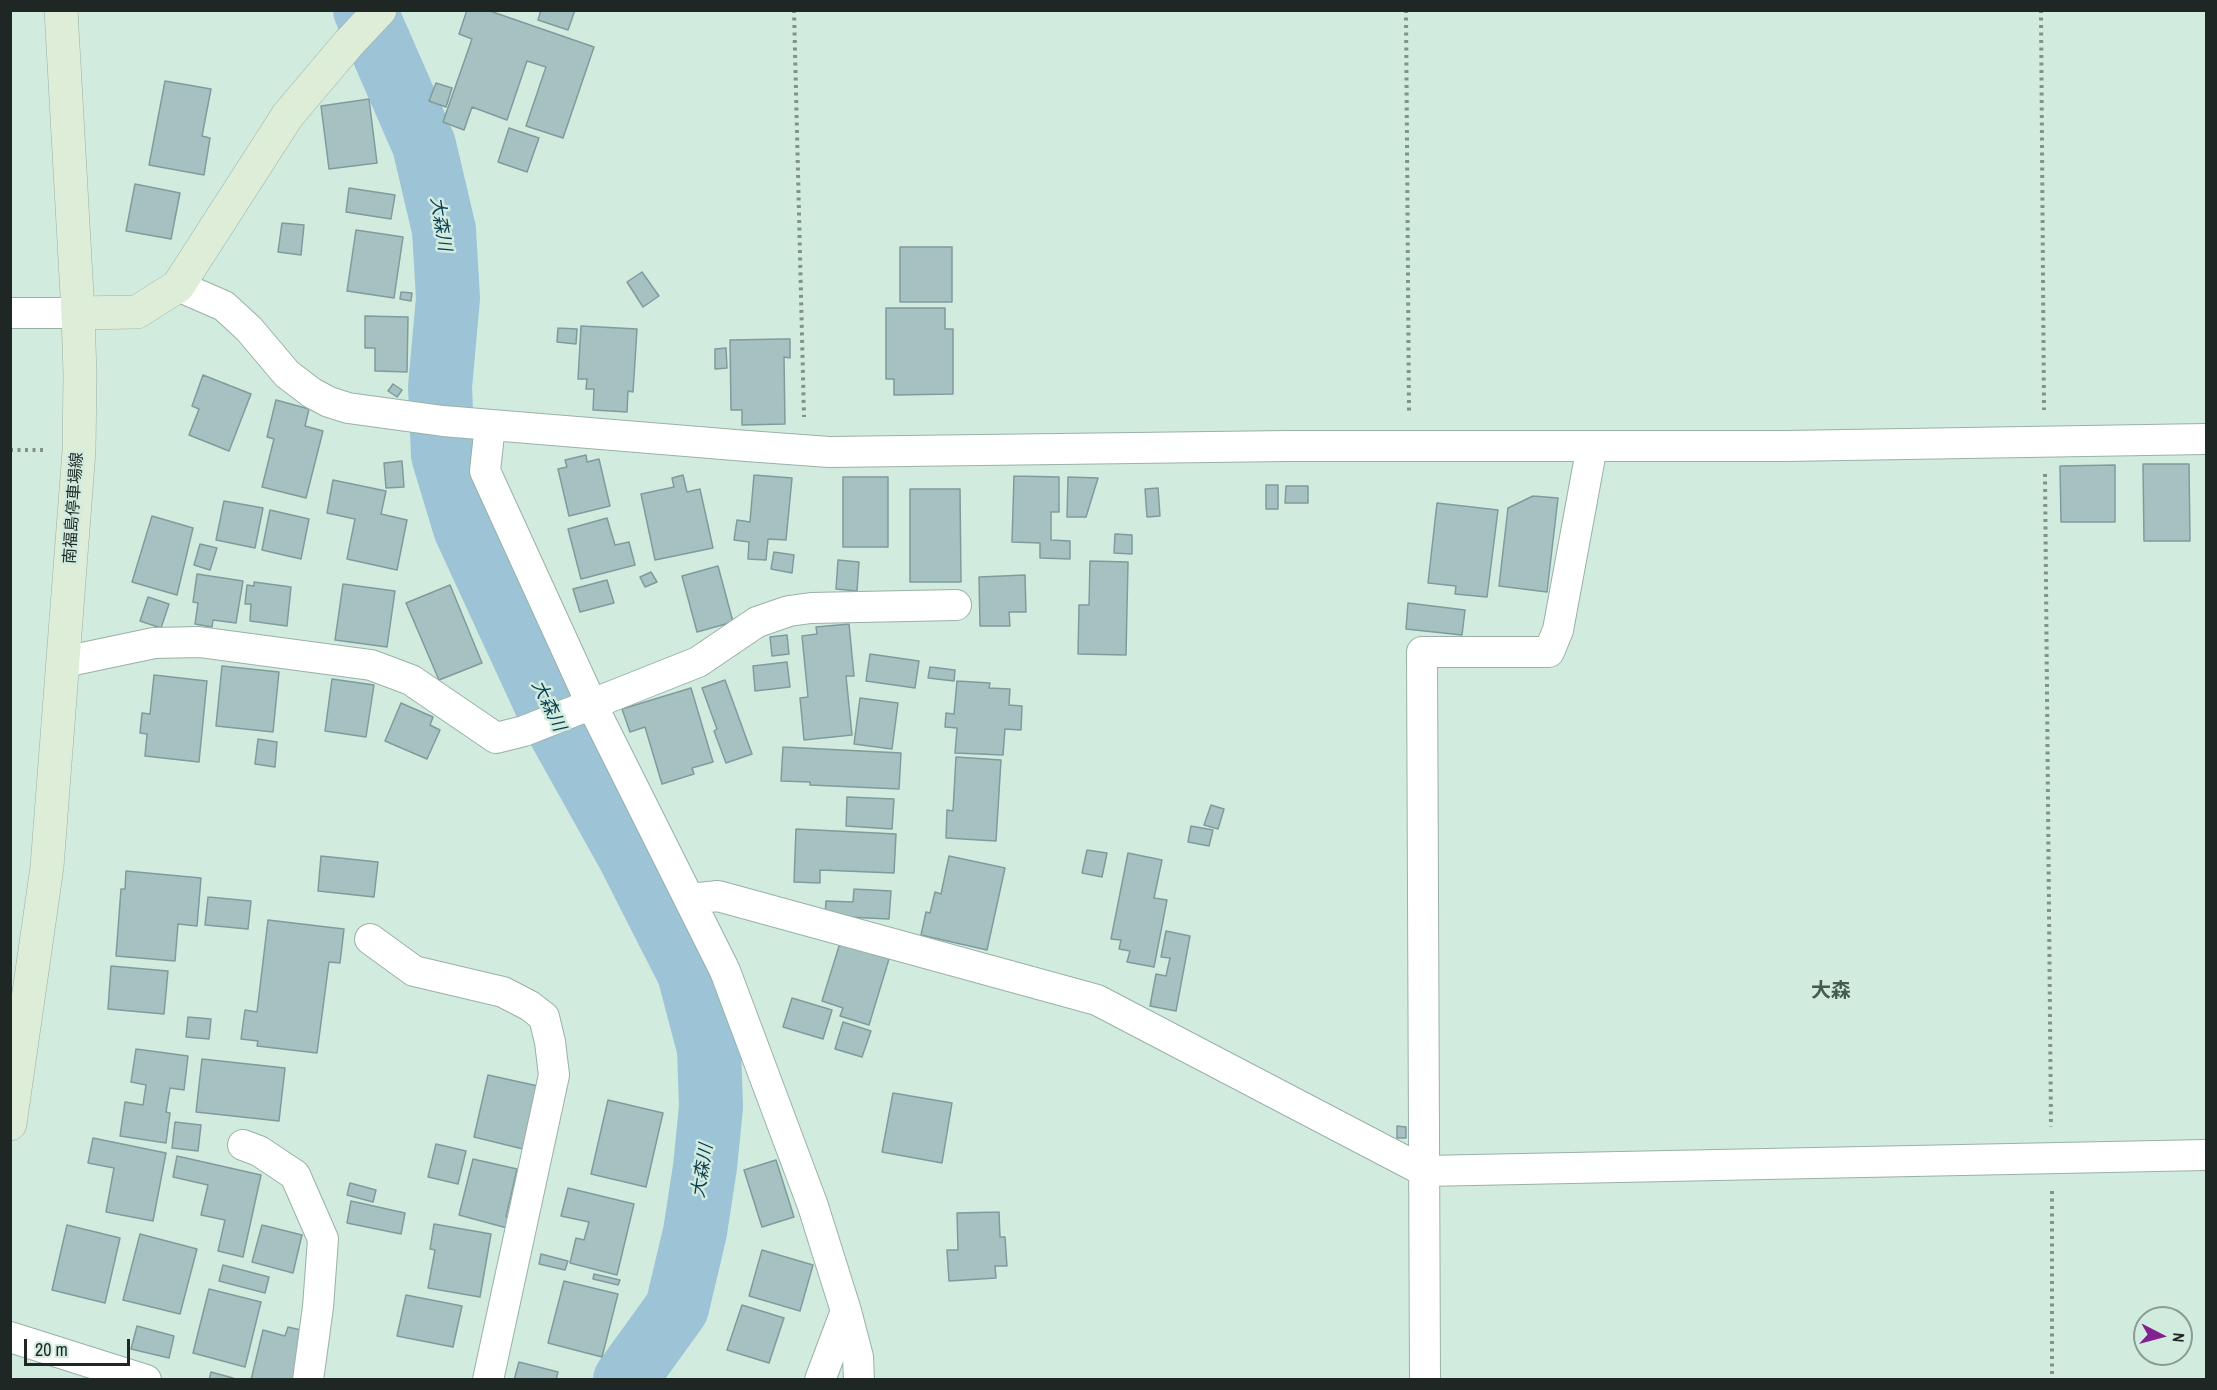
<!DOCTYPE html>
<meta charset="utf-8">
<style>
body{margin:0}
#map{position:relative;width:2217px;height:1390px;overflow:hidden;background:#d2ebdf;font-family:"Archivo Narrow",sans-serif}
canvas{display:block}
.frame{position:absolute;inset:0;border:12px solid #1e2723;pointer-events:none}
.north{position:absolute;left:2133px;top:1306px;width:60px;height:60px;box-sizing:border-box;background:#d2ebdf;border:2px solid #8a9d94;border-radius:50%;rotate:96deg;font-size:16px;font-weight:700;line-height:24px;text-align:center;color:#1e2723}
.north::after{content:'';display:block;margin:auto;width:21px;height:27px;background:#81228e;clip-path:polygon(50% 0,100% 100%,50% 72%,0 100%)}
.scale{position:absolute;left:24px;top:1339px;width:106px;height:27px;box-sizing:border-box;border:3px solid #1e2723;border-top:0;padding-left:8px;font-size:18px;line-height:21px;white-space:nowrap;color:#1e2723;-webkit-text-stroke:4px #d2ebdf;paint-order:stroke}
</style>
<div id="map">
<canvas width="2217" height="1390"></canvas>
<div class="frame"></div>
<div class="north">N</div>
<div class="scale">20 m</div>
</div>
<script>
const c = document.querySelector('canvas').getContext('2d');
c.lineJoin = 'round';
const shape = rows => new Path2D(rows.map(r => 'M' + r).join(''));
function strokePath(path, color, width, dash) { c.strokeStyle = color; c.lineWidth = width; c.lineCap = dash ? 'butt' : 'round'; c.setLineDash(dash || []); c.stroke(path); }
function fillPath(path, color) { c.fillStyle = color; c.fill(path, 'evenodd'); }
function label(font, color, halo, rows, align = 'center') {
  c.font = font + ' "Archivo Narrow","Noto Sans JP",sans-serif'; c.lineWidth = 5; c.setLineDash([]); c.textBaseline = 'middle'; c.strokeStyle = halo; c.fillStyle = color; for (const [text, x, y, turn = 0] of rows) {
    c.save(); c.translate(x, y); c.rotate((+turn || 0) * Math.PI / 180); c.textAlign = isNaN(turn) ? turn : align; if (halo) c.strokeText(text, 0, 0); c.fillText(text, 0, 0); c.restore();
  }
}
const river = shape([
 [365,10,424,145,444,230,448,298,440,387,443,455,465,528,553,719,629,855,689,973,709,1049,711,1107,705,1167,695,1232,677,1308,625,1380]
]);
const building = shape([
 [467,10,487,10,594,47,563,138,526,126,546,67,527,61,507,120,472,107,464,130,443,122,472,39,459,34,467,10],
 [541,10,575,10,568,30,538,20,541,10],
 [165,81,211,89,202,136,210,138,204,175,149,165,165,81],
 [436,83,452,88,446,107,429,101,436,83],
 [369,99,377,163,329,169,321,106,369,99],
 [509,128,539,138,527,172,498,162,509,128],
 [135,184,180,193,171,239,126,231,135,184],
 [349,188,395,195,391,219,346,212,349,188],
 [282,223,304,225,301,255,278,252,282,223],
 [356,230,403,237,394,298,347,291,356,230],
 [900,247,952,247,952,302,900,302,900,247],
 [642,272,659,296,643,307,627,282,642,272],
 [401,292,412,293,411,301,400,299,401,292],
 [886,308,945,308,945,329,953,329,953,394,894,395,894,379,886,379,886,308],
 [365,316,408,317,407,372,375,371,375,348,365,348,365,316],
 [581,326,637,329,633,392,628,391,627,412,593,410,594,389,586,389,587,379,578,379,581,326],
 [558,328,577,329,576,344,557,342,558,328],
 [783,339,790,339,790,358,784,357,785,424,742,425,742,410,731,410,730,340,783,339],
 [726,348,727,368,715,369,715,349,726,348],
 [203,375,251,394,229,451,189,435,199,409,192,406,203,375],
 [393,384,402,390,397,397,388,391,393,384],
 [276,400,309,409,305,426,323,431,306,498,262,487,274,439,267,437,276,400],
 [586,455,587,462,599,459,610,506,569,516,558,469,567,467,565,460,586,455],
 [402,461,404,487,386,488,384,463,402,461],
 [2143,464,2189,464,2190,541,2144,541,2143,464],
 [2115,465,2115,522,2061,522,2060,466,2115,465],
 [683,475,687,492,700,489,713,548,655,560,641,494,674,487,672,478,683,475],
 [754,475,792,478,786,540,768,539,766,560,748,559,749,542,734,540,737,520,750,522,754,475],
 [1014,476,1059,477,1059,512,1051,512,1051,540,1070,541,1070,559,1040,558,1040,543,1012,542,1014,476],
 [843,477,888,477,888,547,843,547,843,477],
 [1068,477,1098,478,1086,517,1067,517,1068,477],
 [333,480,386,491,381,514,407,520,397,570,347,559,355,519,327,513,333,480],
 [1266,485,1278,485,1278,509,1266,509,1266,485],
 [1286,486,1308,486,1308,503,1285,503,1286,486],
 [1158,488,1160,516,1147,517,1145,489,1158,488],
 [910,489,960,489,961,582,910,582,910,489],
 [1533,496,1558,498,1547,592,1499,586,1508,508,1533,496],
 [224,501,263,508,255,548,216,540,224,501],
 [1437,503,1498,510,1487,597,1455,594,1456,586,1428,583,1437,503],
 [270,510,309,519,301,559,262,550,270,510],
 [152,516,193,528,177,595,132,582,152,516],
 [607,518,615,545,629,542,635,565,581,579,568,529,607,518],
 [1115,534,1132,535,1132,554,1114,553,1115,534],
 [200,544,217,548,210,570,194,565,200,544],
 [774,552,794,555,792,573,771,569,774,552],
 [838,560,859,562,857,591,836,589,838,560],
 [1090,561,1128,562,1126,655,1078,654,1079,605,1089,605,1090,561],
 [718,566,733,622,697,632,682,576,718,566],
 [651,572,657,582,645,587,640,577,651,572],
 [197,574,243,581,236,623,213,620,212,627,195,624,198,603,193,602,197,574],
 [1025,575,1026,612,1009,612,1010,626,980,626,979,577,1025,575],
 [607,580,614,603,580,612,573,589,607,580],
 [254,582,291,587,287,626,250,621,251,604,245,604,247,585,254,586,254,582],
 [343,584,395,591,387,647,335,640,343,584],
 [450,585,482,663,439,680,406,603,450,585],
 [148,597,169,604,161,628,140,621,148,597],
 [1408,603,1465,610,1462,635,1406,629,1408,603],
 [849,624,854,676,846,676,852,735,804,740,800,698,808,697,802,636,817,634,816,627,849,624],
 [787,635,789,654,772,656,770,637,787,635],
 [870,654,919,661,915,688,866,681,870,654],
 [787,662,790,687,755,691,753,666,787,662],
 [222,666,279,672,273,732,216,726,222,666],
 [930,667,955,670,954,681,928,678,930,667],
 [154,675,207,681,199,762,145,756,147,734,140,733,142,713,150,714,154,675],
 [332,679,374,685,366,737,325,731,332,679],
 [725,680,752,754,726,763,714,731,717,729,702,688,725,680],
 [957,681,990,683,989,688,1010,689,1009,705,1022,706,1021,730,1005,729,1003,755,955,753,957,728,945,727,946,713,954,714,957,681],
 [691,688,713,762,692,768,694,774,662,784,645,727,630,732,622,709,691,688],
 [860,698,898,703,892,749,854,744,860,698],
 [401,703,433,717,430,725,440,730,427,759,385,741,401,703],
 [258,739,277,742,275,767,255,764,258,739],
 [783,747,901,753,899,789,810,785,810,782,781,781,783,747],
 [956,757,1001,760,996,841,946,838,947,810,953,811,956,757],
 [847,797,894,799,892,829,846,826,847,797],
 [1211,805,1224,809,1218,829,1204,825,1211,805],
 [1191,826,1213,830,1209,846,1188,842,1191,826],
 [796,829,896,834,894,873,820,870,820,883,794,882,796,829],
 [1087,850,1107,853,1102,877,1082,873,1087,850],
 [1128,853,1162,860,1154,898,1167,900,1154,967,1127,962,1130,951,1119,949,1121,940,1111,939,1128,853],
 [321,856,378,862,374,897,318,891,321,856],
 [949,856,1005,868,987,950,921,935,926,912,930,913,935,892,941,894,949,856],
 [126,871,201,878,197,926,178,924,175,961,116,956,121,889,125,889,126,871],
 [854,889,891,891,889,919,825,916,826,901,853,902,854,889],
 [208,897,251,901,248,929,205,925,208,897],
 [268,920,344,929,340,963,329,962,317,1053,257,1046,258,1041,241,1039,245,1010,257,1012,268,920],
 [1166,931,1190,936,1176,1011,1150,1006,1156,974,1166,976,1170,958,1161,957,1166,931],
 [840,943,889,959,869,1025,840,1016,843,1008,822,1001,840,943],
 [111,966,168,971,164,1014,108,1009,111,966],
 [792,998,832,1010,823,1039,783,1027,792,998],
 [188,1017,211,1019,209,1039,186,1037,188,1017],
 [843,1022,871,1031,862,1057,835,1049,843,1022],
 [136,1049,188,1056,184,1090,170,1088,166,1112,170,1113,166,1143,120,1136,125,1102,143,1105,146,1085,131,1082,136,1049],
 [202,1059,285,1068,279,1121,196,1112,202,1059],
 [488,1075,538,1086,527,1150,474,1137,488,1075],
 [893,1093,952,1103,942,1163,882,1152,893,1093],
 [608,1100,663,1113,646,1187,591,1174,608,1100],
 [175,1122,201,1125,198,1151,172,1148,175,1122],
 [1397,1126,1406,1127,1406,1138,1397,1138,1397,1126],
 [93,1138,166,1153,153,1221,106,1212,114,1168,88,1163,93,1138],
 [436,1144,466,1151,458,1184,428,1177,436,1144],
 [177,1156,261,1175,243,1257,218,1251,225,1220,201,1215,208,1185,173,1177,177,1156],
 [473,1159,517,1169,506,1217,509,1217,507,1228,459,1215,473,1159],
 [776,1160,794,1217,762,1227,744,1170,776,1160],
 [350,1183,376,1190,373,1202,347,1195,350,1183],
 [568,1188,634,1204,617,1275,570,1263,576,1238,584,1240,589,1222,561,1216,568,1188],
 [351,1201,405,1213,401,1234,347,1223,351,1201],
 [999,1212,1000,1237,1005,1237,1007,1266,995,1266,996,1278,949,1281,947,1250,958,1250,957,1213,999,1212],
 [434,1224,491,1234,480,1297,428,1288,435,1250,430,1249,434,1224],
 [67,1225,120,1238,105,1303,52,1290,67,1225],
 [262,1225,302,1235,293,1273,252,1262,262,1225],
 [140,1234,197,1249,180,1314,123,1300,140,1234],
 [762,1250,813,1265,800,1311,749,1296,762,1250],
 [541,1254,568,1261,565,1270,539,1264,541,1254],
 [223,1265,269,1277,265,1293,219,1281,223,1265],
 [594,1274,620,1280,618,1285,593,1279,594,1274],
 [564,1281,618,1294,602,1357,548,1343,564,1281],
 [209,1289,261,1302,245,1367,193,1353,209,1289],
 [406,1295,462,1306,453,1347,397,1336,406,1295],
 [742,1305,784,1318,769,1363,727,1350,742,1305],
 [137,1326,174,1336,169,1358,131,1349,137,1326],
 [288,1327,305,1331,293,1380,251,1380,263,1330,285,1336,288,1327],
 [519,1362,558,1372,556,1380,514,1380,519,1362],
 [211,1372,233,1378,233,1380,209,1380,211,1372]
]);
const path = shape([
 [794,10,804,417],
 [1406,10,1409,412],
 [2041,10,2044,410],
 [10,450,46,450],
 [2045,474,2051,1127],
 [2052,1191,2052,1380]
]);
const street = shape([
 [178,286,224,306,249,329,287,374,312,393,329,402,348,408,443,421,747,446,829,452,1287,446,1786,446,2206,439],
 [10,313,78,313],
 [490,425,485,471,591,703,725,971,813,1206,846,1311,858,1357,859,1380],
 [64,662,154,643,199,642,371,665,411,680,496,738,524,731,698,662,757,622,789,611,811,608,956,605],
 [689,899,718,896,1097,1000,1424,1171,2206,1155],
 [370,939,414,971,503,992,530,1006,544,1017,550,1042,554,1075,488,1380],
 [243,1145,259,1151,295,1175,323,1239,318,1307,308,1380],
 [10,1337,146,1380],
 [820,1380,846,1311],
 [1425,1380,1422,652,1549,652,1558,630,1592,446]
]);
const secondary = shape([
 [78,313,137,312,178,286,288,115,348,44,380,10],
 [10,1124,47,867,79,451,80,375,78,313,61,10]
]);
const streetNames = [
 ["南福島停車場線",74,508,-86]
];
const waterNames = [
 ["大森川",440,224,81],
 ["大森川",548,706,64],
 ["大森川",703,1171,-81]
];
const quarterNames = [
 ["大森",1831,992]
];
strokePath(river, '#9dc3d6', 64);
fillPath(building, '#a5c1c1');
strokePath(building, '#809b9c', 1.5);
strokePath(street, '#99b1a6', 32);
strokePath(secondary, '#99b1a6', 34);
strokePath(path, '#809289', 4, [3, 4.5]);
strokePath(street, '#fff', 30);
strokePath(secondary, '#deedd7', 33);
label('16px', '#1e2723', '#d2ebdf', streetNames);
label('italic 18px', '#093f53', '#d2ebdf', waterNames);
label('bold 20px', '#455a51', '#d2ebdf', quarterNames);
</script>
